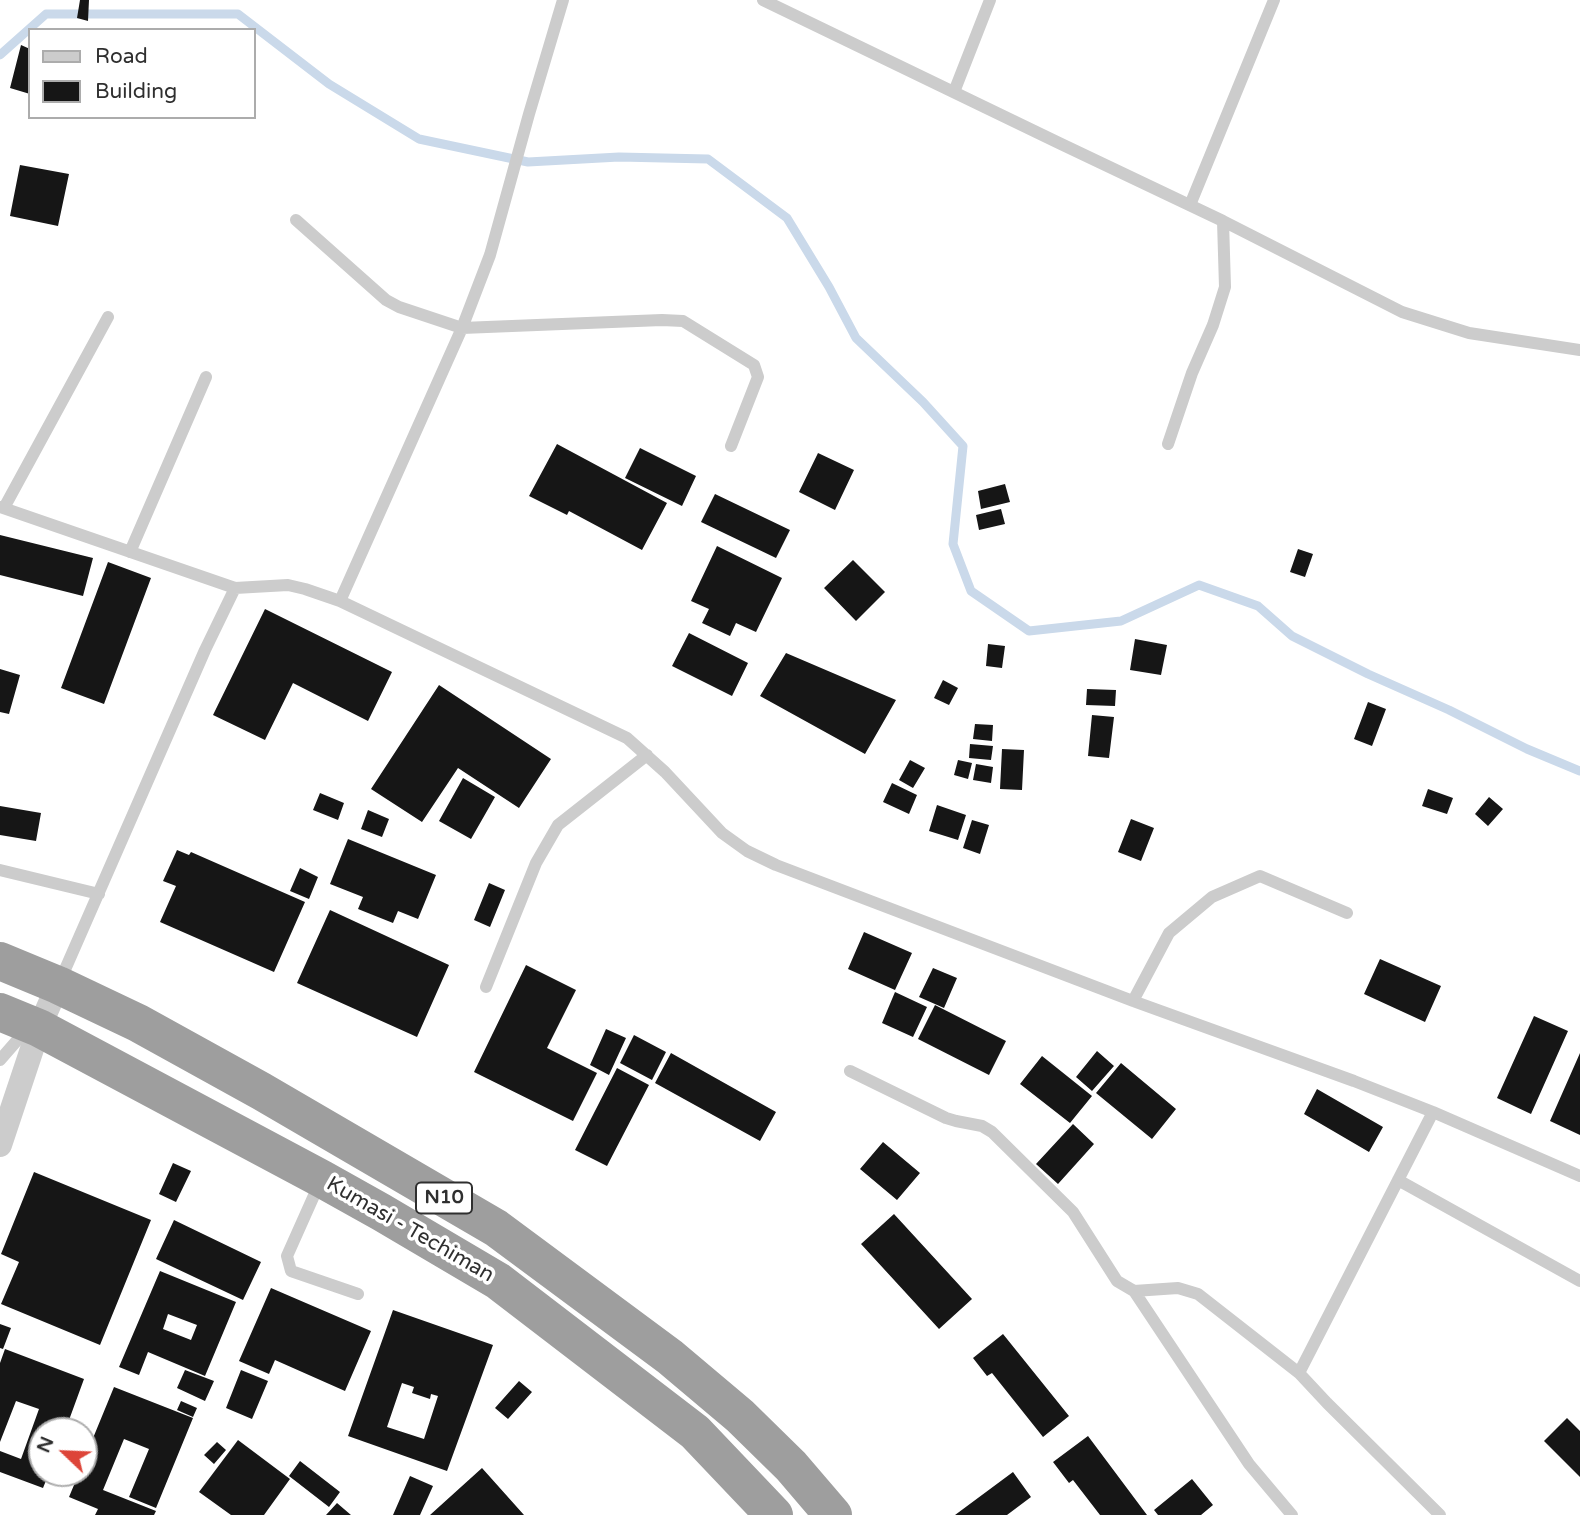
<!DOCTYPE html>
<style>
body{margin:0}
#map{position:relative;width:1580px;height:1515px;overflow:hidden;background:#fff;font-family:"Varela Round",sans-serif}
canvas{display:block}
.legend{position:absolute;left:28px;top:28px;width:228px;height:91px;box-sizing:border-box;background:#fff;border:2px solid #acacac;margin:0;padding:9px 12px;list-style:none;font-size:21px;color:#2f2f2f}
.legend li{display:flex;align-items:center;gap:14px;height:35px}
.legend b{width:35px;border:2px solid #acacac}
.north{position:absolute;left:28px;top:1417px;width:70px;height:70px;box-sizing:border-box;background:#fff;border:2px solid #acacac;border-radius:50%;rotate:293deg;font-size:19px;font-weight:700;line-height:28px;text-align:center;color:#2f2f2f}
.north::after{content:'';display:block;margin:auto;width:24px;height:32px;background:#dd4539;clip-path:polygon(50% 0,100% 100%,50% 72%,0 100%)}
</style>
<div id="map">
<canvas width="1580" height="1515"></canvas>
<ul class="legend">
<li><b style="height:9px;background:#ccc"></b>Road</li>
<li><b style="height:19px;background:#161616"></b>Building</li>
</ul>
<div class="north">N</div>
</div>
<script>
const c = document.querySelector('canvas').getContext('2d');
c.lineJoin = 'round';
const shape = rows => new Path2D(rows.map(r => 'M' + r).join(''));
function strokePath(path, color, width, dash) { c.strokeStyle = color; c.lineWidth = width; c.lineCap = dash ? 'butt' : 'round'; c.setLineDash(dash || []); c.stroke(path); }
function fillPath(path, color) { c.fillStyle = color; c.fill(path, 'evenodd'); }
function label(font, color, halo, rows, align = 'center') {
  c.font = font + ' "Varela Round",sans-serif'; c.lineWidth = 7; c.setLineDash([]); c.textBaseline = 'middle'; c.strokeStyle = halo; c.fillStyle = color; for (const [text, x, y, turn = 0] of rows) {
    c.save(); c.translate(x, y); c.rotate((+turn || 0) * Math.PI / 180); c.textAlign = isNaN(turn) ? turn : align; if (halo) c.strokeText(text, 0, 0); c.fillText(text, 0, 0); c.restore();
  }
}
const stream = shape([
 [0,55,46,14,238,14,329,84,419,139,528,162,619,157,708,159,787,218,829,287,856,338,923,402,963,446,953,544,971,591,1029,631,1121,621,1199,585,1258,606,1292,636,1368,674,1449,710,1527,749,1580,771]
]);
const building = shape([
 [80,0,89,0,88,21,77,18],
 [21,45,30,49,30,94,10,88],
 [20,165,69,174,58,226,10,216],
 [557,444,667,503,642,550,569,511,567,515,529,496],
 [640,448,696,476,682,506,625,478],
 [818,453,854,470,835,510,799,492],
 [1005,484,1010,502,981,509,978,491],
 [715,494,790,530,776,558,701,522],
 [1001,509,1005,524,979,530,976,515],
 [0,535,93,558,83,596,0,575],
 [717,546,782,578,756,632,736,623,730,636,702,623,709,609,691,601],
 [1298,549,1313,554,1305,577,1290,572],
 [853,560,885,592,856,621,824,588],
 [108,562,151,578,104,704,61,688],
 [265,609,392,672,368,721,293,683,265,740,213,715],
 [689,633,748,663,732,696,672,666],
 [1135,639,1167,645,1161,675,1130,670],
 [988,644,1005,646,1002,668,986,666],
 [786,653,896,700,865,754,760,696],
 [0,669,20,675,9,714,0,712],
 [943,680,958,688,949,705,934,698],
 [439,685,551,759,519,808,458,768,422,822,371,789],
 [1087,689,1116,690,1115,706,1086,705],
 [1368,702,1386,709,1372,746,1354,739],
 [1092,715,1114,717,1109,758,1088,756],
 [975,724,993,725,992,741,973,739],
 [970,744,993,746,991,760,969,758],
 [1002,749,1024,750,1022,790,1000,789],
 [910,760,925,768,913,788,899,780],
 [958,760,972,763,968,779,954,775],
 [976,764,993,767,991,783,973,780],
 [463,778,495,797,471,839,439,821],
 [892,783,917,795,909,814,883,802],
 [1428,789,1453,798,1447,814,1422,806],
 [320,793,344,803,338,820,313,810],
 [1489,797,1503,809,1488,826,1475,814],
 [937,805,966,815,958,840,929,831],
 [0,806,41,813,36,841,0,835],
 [368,810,389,819,382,837,361,829],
 [1131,819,1154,828,1141,861,1118,852],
 [972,820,989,825,980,854,963,848],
 [348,839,436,875,418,919,398,911,393,923,358,909,363,897,330,884],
 [177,850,189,855,191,852,305,902,274,972,160,922,176,886,163,881],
 [300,868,318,877,309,899,290,891],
 [489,883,505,890,490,927,474,920],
 [330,910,449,965,417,1037,297,983],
 [864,932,912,953,895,990,848,969],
 [1380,959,1441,986,1425,1022,1364,994],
 [526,965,576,990,547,1048,597,1073,573,1121,474,1072],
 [933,968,957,978,944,1008,919,997],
 [895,992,927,1007,913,1037,882,1023],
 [935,1005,1006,1041,989,1075,918,1039],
 [1534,1016,1568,1031,1531,1114,1497,1098],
 [606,1029,626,1038,609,1075,590,1065],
 [634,1035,666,1052,652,1080,620,1063],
 [1097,1051,1114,1066,1092,1091,1076,1077],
 [671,1053,776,1112,760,1141,655,1083],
 [1580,1053,1580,1135,1550,1121],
 [1042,1056,1092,1096,1070,1123,1020,1084],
 [1121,1063,1176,1109,1152,1139,1096,1093],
 [617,1068,649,1085,607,1166,575,1150],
 [1317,1089,1383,1127,1369,1152,1304,1114],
 [1073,1124,1094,1144,1058,1184,1036,1164],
 [883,1142,920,1173,897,1200,860,1169],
 [173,1163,191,1171,176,1202,159,1194],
 [34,1172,151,1220,100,1345,1,1304,19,1262,1,1254],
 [894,1214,972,1299,939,1329,861,1244],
 [174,1220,261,1262,243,1300,156,1259],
 [160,1271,236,1302,205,1376,148,1352,139,1375,119,1367],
 [168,1314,197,1325,191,1340,163,1329],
 [271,1288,371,1331,345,1391,275,1360,269,1374,239,1361],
 [393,1310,493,1345,447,1471,348,1436],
 [402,1383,414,1387,412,1393,430,1399,431,1394,438,1396,424,1439,387,1427],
 [0,1324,11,1328,3,1349,0,1348],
 [1003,1334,1069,1416,1043,1437,992,1373,987,1376,973,1358],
 [5,1349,84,1379,65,1431,42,1431,42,1473,49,1473,43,1488,0,1472,0,1451,21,1459,39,1409,16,1401,0,1442,0,1363],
 [185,1370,214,1381,205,1401,177,1388],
 [241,1370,268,1381,252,1419,226,1408],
 [519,1381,532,1392,508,1419,495,1408],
 [114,1387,193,1418,156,1508,129,1497,149,1449,124,1439,103,1490,156,1511,154,1515,95,1515,98,1509,69,1497,79,1473,84,1473,84,1460],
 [181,1401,197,1408,193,1417,177,1410],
 [1567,1418,1580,1431,1580,1477,1544,1441],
 [1088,1436,1147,1515,1100,1515,1073,1480,1069,1483,1053,1462],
 [238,1440,290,1479,264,1515,231,1515,199,1492],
 [217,1442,226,1450,214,1464,204,1455],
 [300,1461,340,1492,329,1507,289,1476],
 [482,1468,524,1515,430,1515],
 [1013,1472,1031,1497,1007,1515,955,1515],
 [410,1476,433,1486,420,1515,393,1515],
 [1192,1479,1213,1505,1201,1515,1158,1515,1154,1510],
 [337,1503,351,1515,326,1515]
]);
const service = shape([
 [763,0,1059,143,1223,221,1402,312,1469,333,1580,350],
 [954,92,990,0],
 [1190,205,1274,0],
 [296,220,386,300,399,307,462,328,662,320,683,321,754,365,758,377,731,446],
 [1168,444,1192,373,1213,325,1225,287,1223,221],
 [0,507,235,588],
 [4,508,108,317],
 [130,552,206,377],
 [340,601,462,328,490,255,529,114,563,0],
 [0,870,99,894],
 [60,981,205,650,235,588,288,585,305,589,340,601,627,738,665,772,722,833,747,851,776,865,1133,1001,1354,1081,1433,1112,1580,1176],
 [486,987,536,863,558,825,647,755],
 [1133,1001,1169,933,1212,897,1260,876,1347,913],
 [0,1060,27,1029],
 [850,1071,946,1118,956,1121,982,1126,992,1132,1073,1212,1117,1281,1134,1291,1178,1288,1198,1294,1299,1373,1327,1403,1440,1515],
 [1398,1180,1580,1281],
 [320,1182,287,1256,291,1271,358,1294],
 [1134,1291,1249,1464,1292,1515],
 [1299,1373,1433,1112]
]);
const minor = shape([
 [0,1145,39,1028,58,985]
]);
const trunk = shape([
 [0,961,58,985,138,1023,261,1091,496,1228,670,1357,740,1416,791,1466,833,1515],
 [0,1012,39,1028,322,1179,381,1212,498,1281,695,1432,774,1515]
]);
const shields = [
 [444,1198,56]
];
const shieldNames = [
 ["N10",444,1198]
];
const streetNames = [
 ["Kumasi - Techiman",410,1230,30]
];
strokePath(stream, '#cad9ea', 9);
fillPath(building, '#161616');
strokePath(service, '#ccc', 12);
strokePath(minor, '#ccc', 24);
strokePath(trunk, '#9e9e9e', 38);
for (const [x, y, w] of shields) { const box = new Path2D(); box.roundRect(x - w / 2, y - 15.5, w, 31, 5); c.fillStyle = '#fff'; c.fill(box); strokePath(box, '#2f2f2f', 2); }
label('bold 19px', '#2f2f2f', null, shieldNames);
label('21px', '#2f2f2f', '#fff', streetNames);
</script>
